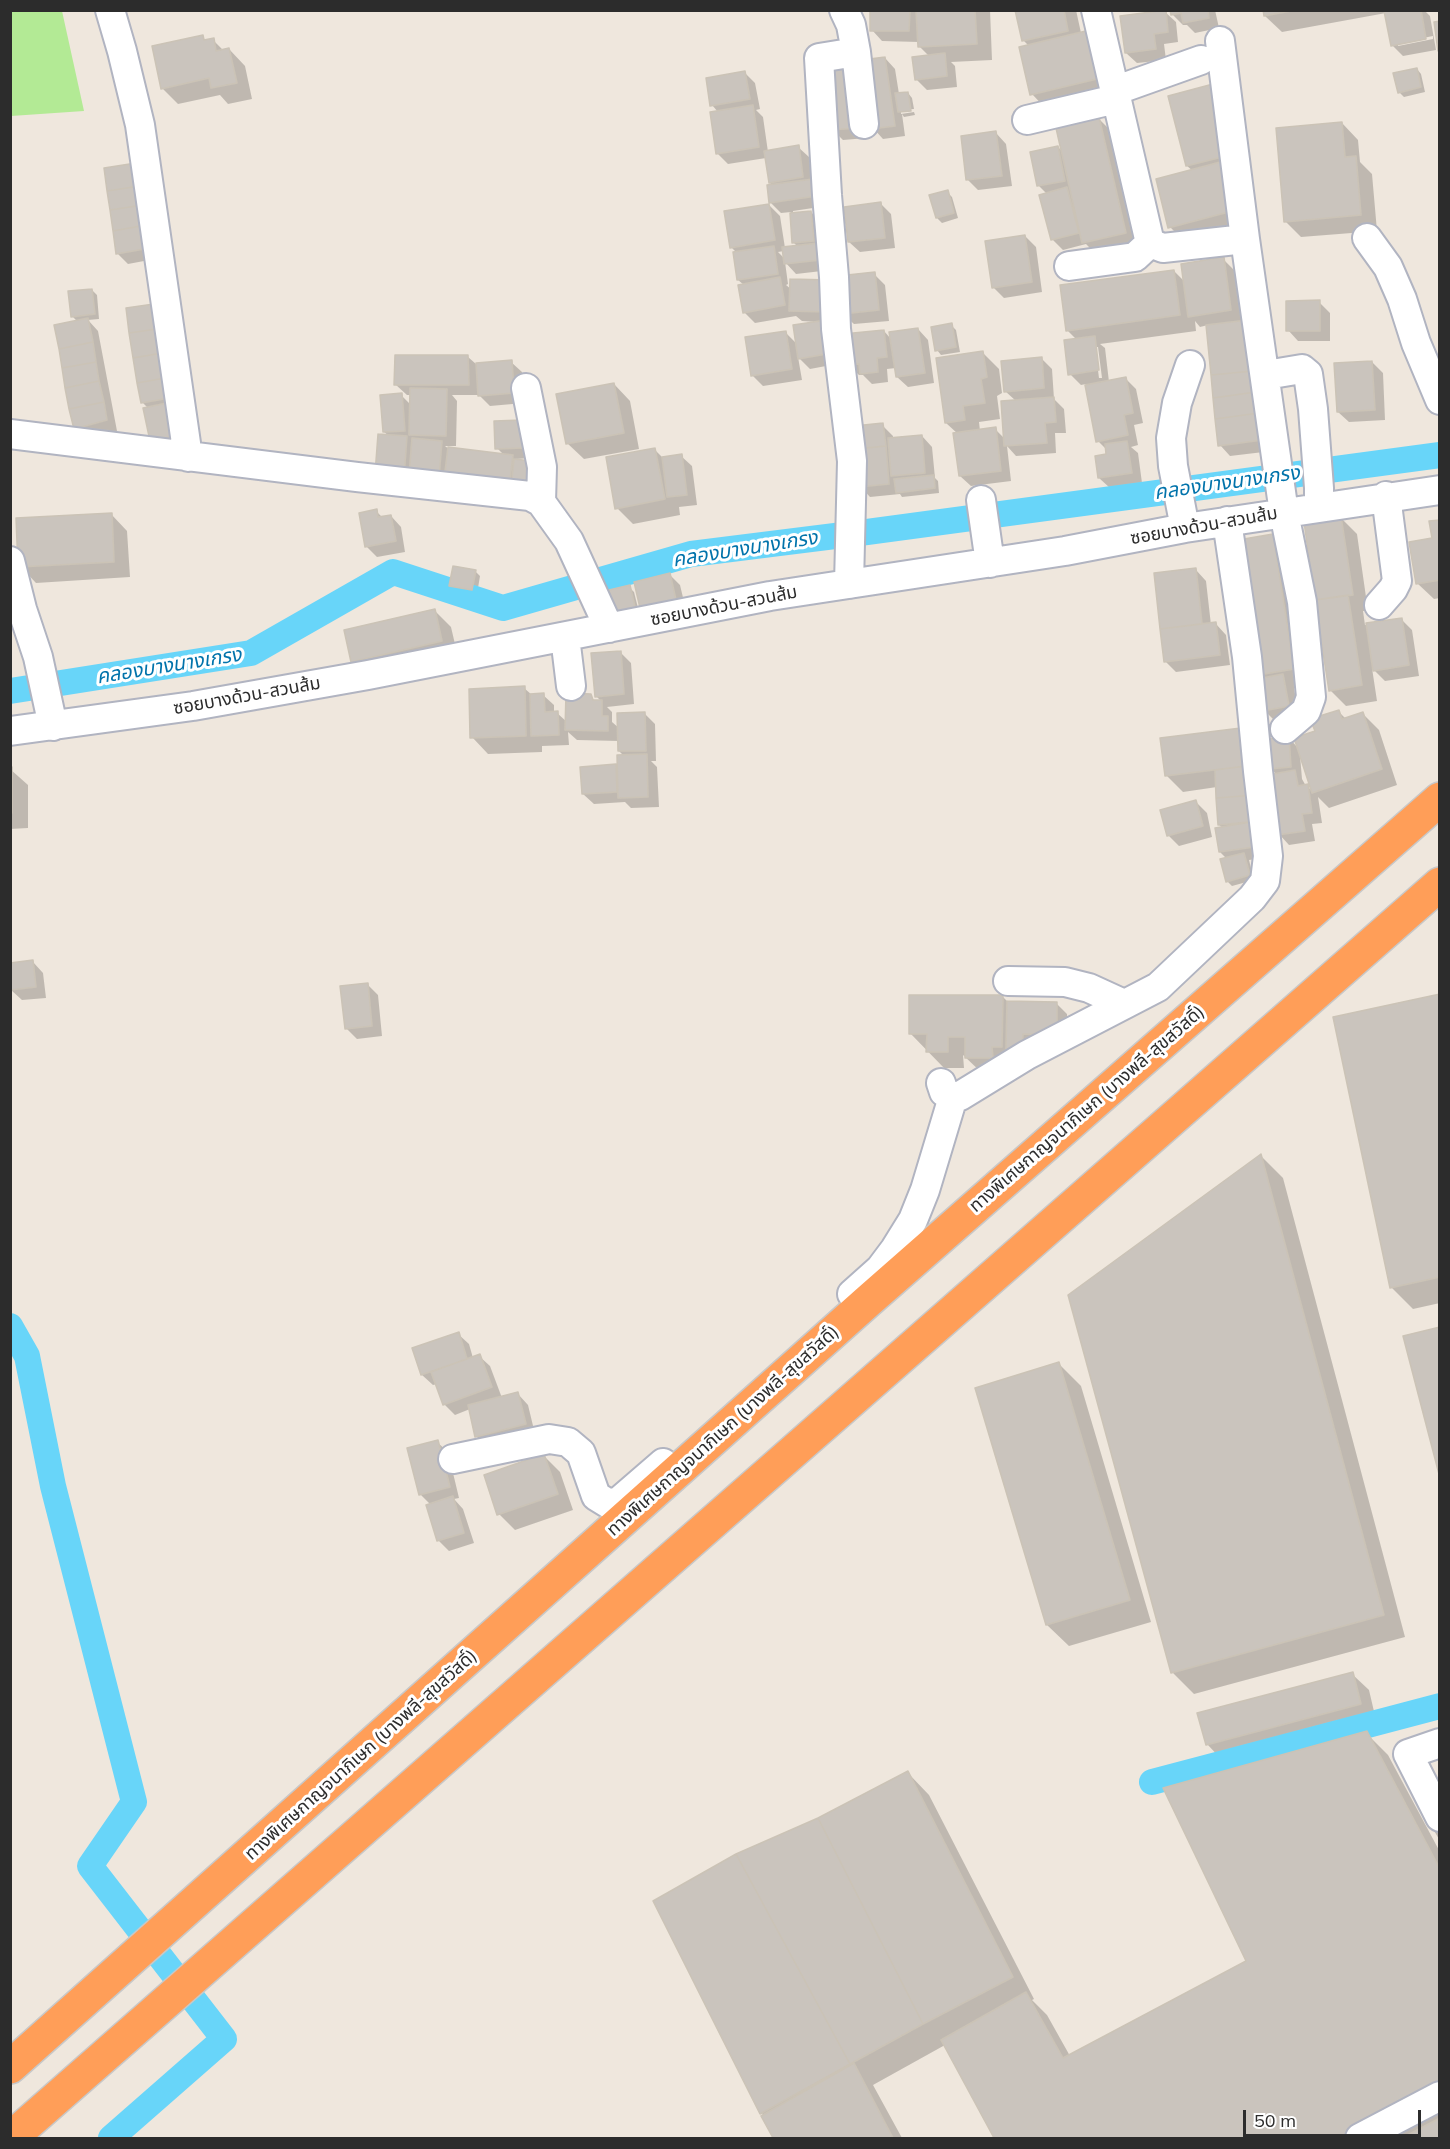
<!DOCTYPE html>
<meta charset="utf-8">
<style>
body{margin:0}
#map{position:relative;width:1450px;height:2149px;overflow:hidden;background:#efe7dd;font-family:Mulish,sans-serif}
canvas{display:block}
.frame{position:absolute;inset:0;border:12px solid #2c2c2c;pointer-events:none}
.scale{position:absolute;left:1243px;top:2110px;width:178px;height:27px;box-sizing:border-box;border:3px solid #2c2c2c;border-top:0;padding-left:8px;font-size:18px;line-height:21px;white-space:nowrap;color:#2c2c2c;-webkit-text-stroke:4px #fff;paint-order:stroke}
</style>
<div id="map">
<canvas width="1450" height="2149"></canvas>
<div class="frame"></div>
<div class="scale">50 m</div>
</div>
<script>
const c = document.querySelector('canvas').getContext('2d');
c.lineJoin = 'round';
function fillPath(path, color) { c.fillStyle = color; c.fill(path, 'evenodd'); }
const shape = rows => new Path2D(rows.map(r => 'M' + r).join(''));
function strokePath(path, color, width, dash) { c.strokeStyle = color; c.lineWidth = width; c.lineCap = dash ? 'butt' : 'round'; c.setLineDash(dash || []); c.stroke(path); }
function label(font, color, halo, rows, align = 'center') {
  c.font = font + ' Mulish,"Noto Sans Thai",sans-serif'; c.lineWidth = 6; c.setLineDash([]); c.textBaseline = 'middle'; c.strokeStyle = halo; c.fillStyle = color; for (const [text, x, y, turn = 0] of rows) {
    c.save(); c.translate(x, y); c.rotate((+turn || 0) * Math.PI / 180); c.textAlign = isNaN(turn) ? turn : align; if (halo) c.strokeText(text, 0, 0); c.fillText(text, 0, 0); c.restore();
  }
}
const green = shape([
 [11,10,62,11,84,111,11,116]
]);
const shadow = shape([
 [872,10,990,10,992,60,951,62,955,66,957,87,927,90,916,79,930,57,919,46,919,42,882,41,872,30],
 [1017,10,1076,10,1081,33,1117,94,1048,111,1032,94,1029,46,1023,40],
 [1172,10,1215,10,1219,28,1195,33,1187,25,1183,25,1173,15],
 [1264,10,1424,10,1430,16,1436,50,1403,56,1392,45,1386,13,1282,32,1265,16],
 [1433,36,1433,39,1398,46,1398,43],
 [1165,12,1176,22,1178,42,1164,44,1166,60,1137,63,1126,53],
 [202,37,207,41,213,40,224,51,229,49,245,66,252,99,228,104,220,95,178,104,162,88],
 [885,58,895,69,899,94,908,93,912,98,914,109,901,110,901,114,914,112,915,115,904,117,902,114,905,136,883,139,873,128,866,79,863,79,867,138,843,140,832,129,829,65,852,64,865,77,863,61],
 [1417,69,1421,74,1425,92,1404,97,1399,92],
 [745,73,755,83,760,109,756,110,763,117,768,152,798,147,809,157,812,180,833,205,793,211,793,214,811,212,822,223,839,269,796,274,785,262,788,284,786,285,792,290,829,281,874,274,885,285,889,321,854,324,843,314,842,363,810,369,798,357,802,380,763,386,752,375,785,332,798,345,816,323,816,322,802,321,796,316,755,323,744,312,744,285,738,280,737,253,731,247,769,205,780,216,785,248,798,247,794,243,791,212,781,213,771,203,773,186,770,183,766,158,728,164,717,153,718,112,712,105],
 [784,251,785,259,778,252],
 [1212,86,1255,225,1186,243,1170,227,1193,171,1187,166],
 [1099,119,1115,135,1141,249,1100,258,1086,244,1063,250,1052,239,1047,194,1039,186,1058,147,1064,153],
 [1342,123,1358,140,1360,162,1372,174,1377,231,1301,237,1285,221],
 [996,133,1006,144,1012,186,978,190,967,179],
 [105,170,160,258,128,264,117,253],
 [947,192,952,197,958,218,942,223,937,218,931,196],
 [881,204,891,214,895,248,860,252,849,242],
 [1025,236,1036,247,1042,292,1004,298,993,287],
 [1223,259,1234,270,1242,322,1272,451,1230,456,1220,445,1208,325,1200,327,1195,321,1196,331,1100,344,1105,348,1109,382,1125,378,1136,389,1143,423,1134,425,1138,445,1131,447,1138,453,1142,483,1110,488,1099,478,1108,455,1107,450,1098,441,1086,384,1081,385,1070,374,1077,340,1067,330,1174,271,1185,282],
 [1095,347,1098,347,1102,378,1099,378],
 [92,290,97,295,99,319,88,320,98,331,117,431,86,439,75,428,78,322,72,316],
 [1319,302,1330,313,1330,341,1298,341,1288,330],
 [128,309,188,446,151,441,148,408,143,403],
 [951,325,956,330,960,352,941,355,937,350],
 [918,329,928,340,934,383,908,387,897,377,896,368,887,369,888,382,872,384,863,375,859,375,848,364,884,331,891,339],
 [983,353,999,369,1002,393,997,396,1000,419,979,422,980,431,995,429,1005,439,1016,401,1005,391,1041,358,1052,369,1054,399,1064,409,1066,433,1055,433,1056,453,1016,456,1007,446,1011,481,971,486,960,476,958,434,946,423],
 [468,357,476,364,511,362,522,372,524,403,490,406,479,395,452,395,457,401,456,446,445,446,449,449,504,455,497,448,521,421,533,458,515,459,515,461,547,502,414,487,389,436,384,432,401,395,411,405,411,395,407,395,396,385],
 [1372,362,1383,373,1385,420,1349,422,1338,412],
 [614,384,630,401,639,449,584,459,567,443],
 [882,425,893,436,893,439,922,436,932,447,935,478,938,481,939,493,902,497,900,494,870,497,860,486],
 [655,450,663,458,681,456,692,466,697,505,679,507,680,515,633,524,617,508],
 [376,511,383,518,391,516,401,527,405,552,377,557,366,546],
 [111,514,127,531,130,577,36,583,20,566],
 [1341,518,1357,534,1368,611,1363,611,1365,625,1401,619,1412,630,1419,676,1385,681,1372,668,1377,701,1346,706,1330,690],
 [1440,521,1440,598,1434,599,1417,583],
 [1272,535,1289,552,1309,685,1294,688,1299,717,1275,721,1264,710,1260,674],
 [1196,570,1206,581,1211,625,1216,624,1226,635,1230,665,1176,672,1165,661],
 [475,571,480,576,477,594,456,591,451,586],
 [670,575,680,585,686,610,642,607],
 [629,587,634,592,639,612,621,617],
 [435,611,451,627,458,657,369,678,353,661],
 [621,653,631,663,634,704,607,707,612,712,612,722,619,728,645,714,655,724,656,761,651,761,657,767,659,807,631,808,625,802,594,804,583,794,615,766,619,770,625,757,619,751,619,741,577,740,568,732,569,745,542,746,542,752,488,754,472,737,524,688,532,695,543,695,554,705,554,713,557,713,567,722,590,696,596,702,602,702,596,696],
 [1338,711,1346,719,1363,714,1379,730,1397,785,1329,808,1318,797,1322,823,1312,824,1315,841,1289,845,1279,834,1264,858,1249,860,1254,880,1232,886,1227,881,1227,859,1220,852,1223,828,1219,825,1217,787,1183,792,1166,775,1289,738,1299,749],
 [1300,755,1313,791,1306,786,1302,779],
 [1268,766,1277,775,1269,776],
 [10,769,28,785,28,828,10,829],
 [1196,802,1207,813,1212,837,1179,846,1168,835],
 [33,962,43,973,46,998,22,1000,11,990],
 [367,984,378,995,382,1036,357,1039,346,1028],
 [1002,996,1009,1003,1057,1004,1067,1014,1067,1045,983,1074,963,1055,964,1068,944,1068,910,1033],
 [1440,996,1440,1303,1413,1309,1391,1287],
 [10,1131,12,1133,12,1166,10,1166],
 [1261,1156,1283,1178,1405,1637,1194,1694,1172,1672],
 [458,1334,469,1344,473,1358,479,1356,490,1366,502,1398,518,1394,528,1405,535,1434,487,1447,476,1436,470,1409,455,1415,444,1404,437,1384,433,1385,422,1375],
 [1059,1364,1081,1386,1151,1622,1069,1646,1047,1625,977,1389],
 [437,1442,448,1452,459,1498,454,1499,463,1509,474,1543,449,1551,438,1540,431,1505,420,1494],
 [544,1456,560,1472,573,1510,515,1530,499,1514],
 [1352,1674,1369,1690,1376,1720,1223,1761,1207,1744],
 [1366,1733,1388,1755,1440,1852,1440,2138,995,2138,945,2045,873,2085,902,2138,774,2138,762,2113,818,1820,908,1773,929,1795,1034,1999,1032,2000,1047,2015,1070,2056,1248,1962],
 [1440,1795,1440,1841,1420,1806]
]);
const canal = shape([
 [10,691,251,653,393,572,503,608,691,554,867,532,1440,455],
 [10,1326,27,1356,53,1486,134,1802,90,1866,224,2039,111,2138],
 [1152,1782,1440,1706]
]);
const building = shape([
 [870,10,910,10,909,31,870,31,870,10],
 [916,10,975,10,977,44,918,47,916,10],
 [1015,10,1064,10,1068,31,1022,41,1015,10],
 [1166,10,1168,32,1154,34,1156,49,1125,53,1120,16,1166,10],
 [1170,10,1208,10,1209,18,1183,23,1181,13,1171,15,1170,10],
 [1263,10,1296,10,1264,16,1263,10],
 [1421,10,1426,39,1391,46,1384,11,1421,10],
 [1440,21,1440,50,1438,51,1434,22,1440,21],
 [1090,30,1101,78,1030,95,1019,47,1090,30],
 [203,35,204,40,214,38,216,51,229,48,237,83,211,88,209,78,161,89,152,46,203,35],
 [945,53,947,76,915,80,912,57,945,53],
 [885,57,895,126,871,129,862,60,885,57],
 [853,62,857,128,831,130,827,64,853,62],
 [1417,68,1421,87,1398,93,1393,73,1417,68],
 [745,71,750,99,710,106,706,78,745,71],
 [1213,84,1230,155,1186,166,1168,96,1213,84],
 [908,92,911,111,898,112,895,93,908,92],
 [753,105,759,147,716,154,710,112,753,105],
 [1099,117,1126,233,1082,243,1056,128,1099,117],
 [1342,122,1345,157,1356,156,1361,215,1284,222,1276,128,1342,122],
 [996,131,1002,176,966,180,961,136,996,131],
 [799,145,803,177,769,183,764,151,799,145],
 [1058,146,1065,181,1037,186,1030,152,1058,146],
 [1228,160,1240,209,1168,228,1156,179,1228,160],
 [136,163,140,186,107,191,104,168,136,163],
 [821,178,823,195,769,203,767,185,821,178],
 [140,186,143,205,110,210,107,191,140,186],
 [1067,187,1079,233,1051,240,1039,195,1067,187],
 [948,190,954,213,936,218,929,195,948,190],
 [881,202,885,238,848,242,844,207,881,202],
 [769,204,775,240,730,248,724,211,769,204],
 [143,205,146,225,113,231,110,210,143,205],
 [811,211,814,241,792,243,790,213,811,211],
 [146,225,150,248,116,254,113,231,146,225],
 [1025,235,1032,282,992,288,985,241,1025,235],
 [828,242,829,259,784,264,782,247,828,242],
 [774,246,778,274,737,280,733,252,774,246],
 [1224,257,1231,310,1188,317,1181,264,1224,257],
 [1174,270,1180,315,1066,331,1060,285,1174,270],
 [875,272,879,310,842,314,838,276,875,272],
 [780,277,785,305,743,313,738,285,780,277],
 [790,279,830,280,829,312,789,311,790,279],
 [92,289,95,314,71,317,68,291,92,289],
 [1320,300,1320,331,1286,331,1286,301,1320,300],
 [161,303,164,328,129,333,126,308,161,303],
 [88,318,93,342,59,349,54,325,88,318],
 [827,320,832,353,798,359,793,325,827,320],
 [1248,320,1253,371,1211,375,1206,325,1248,320],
 [952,323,956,347,935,351,931,327,952,323],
 [164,328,168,352,133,358,129,333,164,328],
 [918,328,925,373,896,377,889,332,918,328],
 [884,330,887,357,877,358,878,372,860,374,859,364,847,365,843,334,884,330],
 [786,331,792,369,751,376,745,337,786,331],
 [1095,336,1099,370,1068,375,1064,340,1095,336],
 [93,342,96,362,62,368,59,349,93,342],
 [983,351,987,377,981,379,985,403,963,406,965,420,945,423,936,358,983,351],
 [168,352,171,377,137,383,133,358,168,352],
 [395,355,468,355,469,385,394,385,395,355],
 [1042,357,1044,388,1004,392,1001,361,1042,357],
 [512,360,514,393,478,396,476,363,512,360],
 [1372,361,1375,410,1337,412,1334,363,1372,361],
 [96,362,99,381,65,388,62,368,96,362],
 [1253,371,1256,392,1213,398,1211,375,1253,371],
 [171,377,175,397,141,403,137,383,171,377],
 [1126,377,1133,413,1124,415,1128,435,1096,442,1085,385,1126,377],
 [99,381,104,402,69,409,65,388,99,381],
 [614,383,624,433,566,444,556,394,614,383],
 [410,388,447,389,446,436,409,435,410,388],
 [1256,392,1259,413,1215,419,1213,398,1256,392],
 [402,393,405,431,383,432,380,395,402,393],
 [1054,397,1056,422,1045,423,1047,443,1004,446,1001,401,1054,397],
 [104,402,107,420,74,429,69,409,104,402],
 [172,402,179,435,150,441,143,408,172,402],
 [1259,413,1262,440,1218,446,1215,419,1259,413],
 [522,420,523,448,495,449,494,421,522,420],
 [883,423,886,446,855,449,854,426,883,423],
 [996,427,1001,471,959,476,953,433,996,427],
 [378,434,407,436,404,477,375,474,378,434],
 [922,435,925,473,891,476,888,438,922,435],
 [412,438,442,441,439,477,409,475,412,438],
 [1127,441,1132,473,1098,478,1095,456,1106,454,1105,444,1127,441],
 [886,446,889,484,858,487,855,449,886,446],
 [448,447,513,455,509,488,444,480,448,447],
 [655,448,665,499,615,509,606,457,655,448],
 [682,454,687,495,667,497,662,457,682,454],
 [514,459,540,462,537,492,511,490,514,459],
 [934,475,935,488,896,493,894,479,934,475],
 [377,509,378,517,391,515,396,541,365,547,359,513,377,509],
 [112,513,114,562,18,567,16,518,112,513],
 [1341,516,1353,595,1315,600,1304,522,1341,516],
 [1440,520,1440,580,1416,584,1409,542,1432,538,1429,521,1440,520],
 [1273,534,1294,669,1258,675,1238,540,1273,534],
 [453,566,476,570,472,590,449,586,453,566],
 [1196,568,1202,624,1160,629,1154,573,1196,568],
 [670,573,676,600,640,608,634,582,670,573],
 [630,585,635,607,615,613,609,590,630,585],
 [1348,595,1362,685,1329,691,1315,600,1348,595],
 [435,609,442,641,351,662,344,630,435,609],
 [1402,618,1409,665,1373,671,1366,623,1402,618],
 [1216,622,1220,655,1164,662,1160,629,1216,622],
 [621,651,624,694,595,697,591,653,621,651],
 [1283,674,1289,706,1263,711,1257,679,1283,674],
 [525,686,526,736,470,738,469,689,525,686],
 [544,693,545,712,558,711,559,735,531,736,530,694,544,693],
 [566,693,591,694,593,700,602,700,602,716,608,716,608,731,565,730,566,693],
 [1339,710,1342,719,1363,712,1382,769,1312,793,1294,738,1315,731,1310,719,1339,710],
 [645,712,646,751,618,751,617,713,645,712],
 [1249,727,1254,765,1165,776,1160,738,1249,727],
 [1289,737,1291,767,1269,769,1267,739,1289,737],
 [647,754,648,797,618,798,617,755,647,754],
 [616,764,617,792,582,794,580,767,616,764],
 [1254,765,1256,795,1216,798,1215,770,1254,765],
 [10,767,12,767,12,813,10,813,10,767],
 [1295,770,1298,786,1308,784,1312,813,1302,814,1305,831,1277,835,1268,775,1295,770],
 [1256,795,1259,821,1218,825,1216,798,1256,795],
 [1196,800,1203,826,1167,836,1160,810,1196,800],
 [1251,822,1254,847,1219,852,1215,828,1251,822],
 [1244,853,1250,875,1226,882,1220,859,1244,853],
 [33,960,36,987,10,990,10,963,33,960],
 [368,983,372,1026,345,1029,340,986,368,983],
 [1440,994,1440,1277,1390,1288,1333,1017,1440,994],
 [909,995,1003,995,1002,1047,992,1047,993,1058,965,1058,965,1037,948,1037,948,1052,926,1052,927,1034,909,1034,909,995],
 [1007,1001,1057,1002,1057,1035,1023,1034,1022,1050,1006,1049,1007,1001],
 [1261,1154,1384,1615,1171,1673,1068,1295,1261,1154],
 [1440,1327,1440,1478,1403,1336,1440,1327],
 [459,1332,467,1359,421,1375,412,1348,459,1332],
 [480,1354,492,1387,443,1405,431,1372,480,1354],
 [1059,1362,1130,1600,1046,1625,975,1388,1059,1362],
 [518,1392,526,1424,475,1437,468,1405,518,1392],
 [438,1440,450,1487,419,1495,407,1448,438,1440],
 [544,1454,558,1494,497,1515,484,1475,544,1454],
 [453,1496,464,1533,437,1541,426,1505,453,1496],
 [1353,1672,1361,1704,1206,1745,1197,1713,1353,1672],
 [1367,1731,1440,1869,1440,2083,1339,2138,994,2138,941,2040,1026,1992,1063,2058,1246,1961,1163,1788,1367,1731],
 [908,1771,1013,1977,923,2024,818,1818,908,1771],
 [818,1818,923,2024,850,2064,736,1854,818,1818],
 [736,1854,850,2064,760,2114,653,1901,736,1854],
 [854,2063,893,2138,773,2138,761,2116,854,2063],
 [1440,2118,1440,2138,1402,2138,1440,2118]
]);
const minor = shape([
 [110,10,122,51,140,125,188,457],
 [844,10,851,25,856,52,819,58,827,195,834,277,836,329,852,461,849,584],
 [1096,10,1150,243,1163,248,1245,239,1284,513,1302,602,1311,697,1306,711,1285,729],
 [1220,41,1245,239],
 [856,52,864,124],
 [1114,91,1201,60],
 [1027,120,1116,99],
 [1367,238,1388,267,1402,299,1416,343,1440,400],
 [1069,266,1135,257,1150,243],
 [1266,375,1302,369,1308,374,1313,409,1319,488,1319,507],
 [526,388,542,467,541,502],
 [10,434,357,477,530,496,541,502,569,541,609,628],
 [981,500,990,563],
 [1185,528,1173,466,1171,438,1177,403,1190,365],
 [10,561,22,609,38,657,53,726],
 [1379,605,1393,589,1397,581,1386,496],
 [565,637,571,686],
 [10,731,193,706,368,675,770,596,1065,551,1185,528,1440,490],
 [1008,981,1065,982,1089,988,1124,1004],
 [941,1083,944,1092,953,1097,960,1096,1027,1055,1158,987,1252,898,1265,881,1268,856,1258,771,1247,657,1227,521],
 [852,1294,880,1269,895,1249,913,1220,925,1190,953,1097],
 [453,1459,549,1439,568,1442,581,1453,596,1496,609,1504,619,1501,663,1463],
 [1440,1743,1408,1754,1440,1817],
 [1360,2138,1440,2096]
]);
const highway = shape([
 [10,2067,868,1301,1440,799],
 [11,2138,1440,884]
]);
const streetNames = [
 ["ซอยบางด้วน-สวนส้ม",1204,526,-10],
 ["ซอยบางด้วน-สวนส้ม",724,606,-11],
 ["ซอยบางด้วน-สวนส้ม",247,696,-10],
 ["ทางพิเศษกาญจนาภิเษก (บางพลี-สุขสวัสดิ์)",1087,1109,-41],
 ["ทางพิเศษกาญจนาภิเษก (บางพลี-สุขสวัสดิ์)",723,1431,-42],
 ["ทางพิเศษกาญจนาภิเษก (บางพลี-สุขสวัสดิ์)",361,1755,-42]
];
const waterNames = [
 ["คลองบางนางเกรง",1227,483,-8],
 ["คลองบางนางเกรง",745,549,-9],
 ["คลองบางนางเกรง",169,666,-9]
];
fillPath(green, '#b3ea95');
fillPath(shadow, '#0003');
strokePath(canal, '#68d5f9', 26);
fillPath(building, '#cac4bd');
strokePath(building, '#cbc3b6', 1.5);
strokePath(minor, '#b1b4c1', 32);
strokePath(highway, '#c8c8c8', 36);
strokePath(minor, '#fff', 28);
strokePath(highway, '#ff9e58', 33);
label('18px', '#2c2c2c', '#fff', streetNames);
label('italic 20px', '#0173ab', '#fff', waterNames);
</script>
